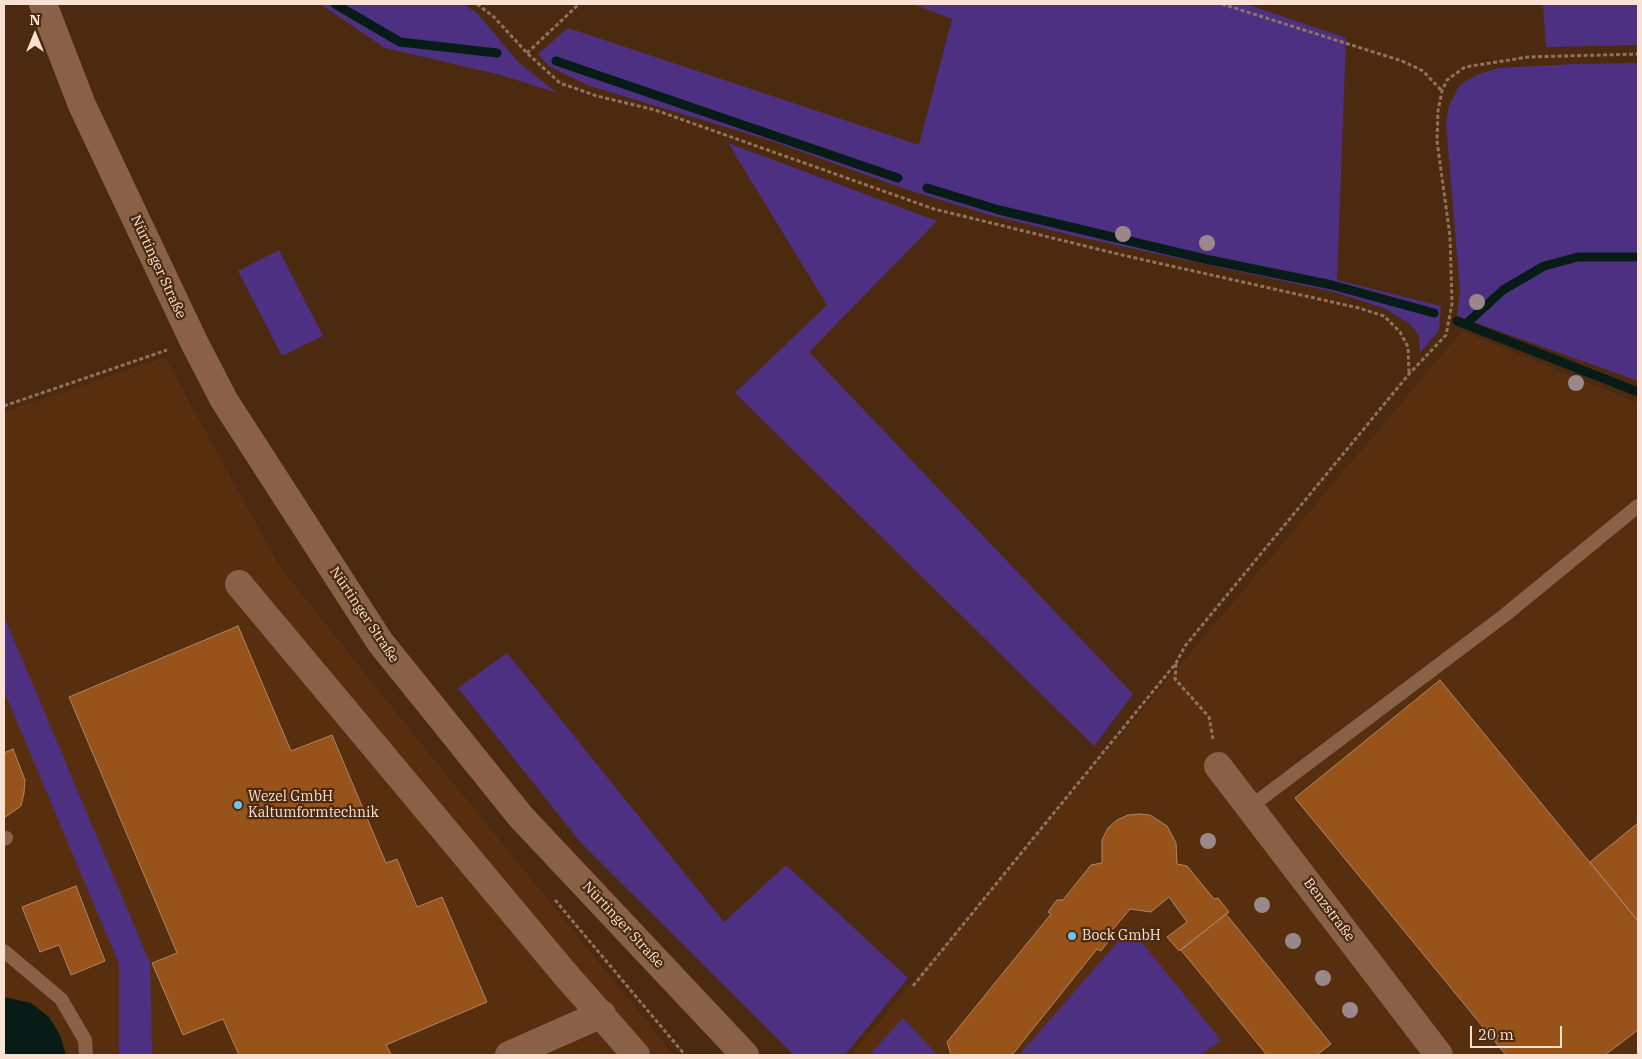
<!DOCTYPE html>
<meta charset="utf-8">
<style>
body{margin:0}
#map{position:relative;width:1642px;height:1059px;overflow:hidden;background:#4c2a10;font-family:"IBM Plex Serif",serif}
canvas{display:block}
.frame{position:absolute;inset:0;border:5px solid #f9e2d3;pointer-events:none}
.north{position:absolute;left:10px;top:10px;width:50px;height:50px;-webkit-text-stroke:4px #4c2a10;paint-order:stroke;rotate:0deg;font-size:14px;font-weight:700;line-height:20px;text-align:center;color:#f9e2d3}
.north::after{content:'';display:block;margin:auto;width:18px;height:22px;background:#f9e2d3;clip-path:polygon(50% 0,100% 100%,50% 72%,0 100%)}
.scale{position:absolute;left:1470px;top:1026px;width:92px;height:22px;box-sizing:border-box;border:2px solid #f9e2d3;border-top:0;padding-left:6px;font-size:15px;line-height:18px;white-space:nowrap;color:#f9e2d3;-webkit-text-stroke:4px #4c2a10;paint-order:stroke}
</style>
<div id="map">
<canvas width="1642" height="1059"></canvas>
<div class="frame"></div>
<div class="north">N</div>
<div class="scale">20 m</div>
</div>
<script>
const c = document.querySelector('canvas').getContext('2d');
c.lineJoin = 'round';
function fillPath(path, color) { c.fillStyle = color; c.fill(path, 'evenodd'); }
const shape = rows => new Path2D(rows.map(r => 'M' + r).join(''));
function strokePath(path, color, width, dash) { c.strokeStyle = color; c.lineWidth = width; c.lineCap = dash ? 'butt' : 'round'; c.setLineDash(dash || []); c.stroke(path); }
function label(font, color, halo, rows, align = 'center') {
  c.font = font + ' "IBM Plex Serif",serif'; c.lineWidth = 4.5; c.setLineDash([]); c.textBaseline = 'middle'; c.strokeStyle = halo; c.fillStyle = color; for (const [text, x, y, turn = 0] of rows) {
    c.save(); c.translate(x, y); c.rotate((+turn || 0) * Math.PI / 180); c.textAlign = isNaN(turn) ? turn : align; if (halo) c.strokeText(text, 0, 0); c.fillText(text, 0, 0); c.restore();
  }
}
const built = shape([
 [1462,331,1638,403,1638,1055,851,1055],
 [165,357,279,565,394,710,674,1055,143,1055,138,961,4,621,4,412],
 [4,638,135,962,139,1055,4,1055]
]);
const green = shape([
 [320,4,464,4,478,14,518,62,557,93,501,75,385,48],
 [913,4,1246,4,1346,38,1337,280,1441,306,1439,330,1420,353,1419,336,1410,324,1386,309,1334,292,1079,237,986,214,905,189,775,142,590,86,550,67,538,54,568,28,919,145,952,19],
 [1543,4,1638,4,1638,45,1546,47],
 [1638,63,1638,381,1457,316,1460,291,1446,124,1449,105,1460,85,1476,75,1499,68,1575,64],
 [728,143,937,221,809,352,1133,694,1094,746,735,393,827,305],
 [279,250,323,336,282,356,238,271],
 [4,616,150,963,152,1055,119,1055,119,964,4,691],
 [507,653,724,922,786,865,908,978,845,1055,794,1055,581,843,458,688],
 [1130,928,1221,1040,1201,1055,1019,1055],
 [903,1018,937,1055,869,1055]
]);
const water = shape([
 [4,997,31,1003,49,1017,60,1035,66,1055,4,1055]
]);
const stream = shape([
 [335,4,400,42,497,53],
 [556,61,898,178],
 [927,188,999,210,1205,259,1332,285,1434,313],
 [1457,321,1638,392],
 [1466,324,1503,290,1544,266,1578,257,1638,257]
]);
const building = shape([
 [238,626,291,751,332,735,386,863,397,859,417,907,442,897,487,1002,386,1045,391,1054,388,1055,239,1055,223,1019,183,1035,152,963,177,953,69,697,238,626],
 [1440,680,1638,921,1638,1030,1605,1055,1506,1055,1295,798,1440,680],
 [13,749,25,780,24,793,21,806,4,818,4,753,13,749],
 [1139,814,1150,815,1167,826,1176,843,1177,864,1187,866,1214,899,1218,898,1229,912,1179,951,1167,937,1187,922,1169,897,1151,912,1130,909,1109,934,1111,938,1101,951,1097,949,1012,1055,951,1055,947,1042,1051,914,1048,912,1057,900,1063,900,1091,865,1102,863,1102,840,1108,828,1117,820,1128,815,1139,814],
 [1638,823,1638,921,1590,862,1638,823],
 [76,886,105,961,71,975,59,945,40,952,22,907,76,886],
 [1226,914,1331,1044,1317,1055,1267,1055,1181,950,1226,914]
]);
const path = shape([
 [477,4,494,17,527,53,560,83,597,96,655,110,934,209,1122,255,1359,308,1384,316,1400,332,1408,347,1409,374],
 [1222,4,1402,61,1423,71,1442,91],
 [527,53,579,4],
 [4,406,167,350],
 [1176,664,1175,679,1209,717,1213,739],
 [555,900,685,1055],
 [913,986,1176,663,1185,646,1409,374,1446,335,1452,304,1450,236,1437,141,1438,111,1442,91,1447,80,1465,67,1528,57,1638,54]
]);
const service = shape([
 [1250,807,1505,615,1638,506],
 [4,839,6,838],
 [4,951,61,999,85,1040,86,1055]
]);
const minor = shape([
 [239,584,565,974,636,1055],
 [1218,766,1439,1055],
 [509,1055,602,1014]
]);
const secondary = shape([
 [43,4,82,105,194,342,224,400,380,642,521,817,745,1055]
]);
const trees = [
 [1123,234],
 [1207,243],
 [1477,302],
 [1576,383],
 [1208,841],
 [1262,905],
 [1293,941],
 [1323,978],
 [1350,1010]
];
const markers = [
 [238,805,5,"#6dc2f3"],
 [1072,936,5,"#6dc2f3"]
];
const streetNames = [
 ["Nürtinger Straße",158,267,65],
 ["Nürtinger Straße",364,615,56],
 ["Benzstraße",1329,910,53],
 ["Nürtinger Straße",623,925,47]
];
const poiNames = [
 ["Wezel GmbH",248,797],
 ["Kaltumformtechnik",248,813],
 ["Bock GmbH",1082,936]
];
fillPath(built, '#572f0e');
fillPath(green, '#4d3082');
fillPath(water, '#081c17');
strokePath(stream, '#081c17', 9);
fillPath(building, '#97531a');
strokePath(building, '#ad8569', 1);
strokePath(path, '#90725c', 3, [4, 2.5]);
strokePath(service, '#886147', 14);
strokePath(minor, '#886147', 28);
strokePath(secondary, '#886147', 28);
c.fillStyle = '#9a888a';
for (const [x, y] of trees) { c.beginPath(); c.arc(x, y, 8, 0, 2 * Math.PI); c.fill(); }
for (const [x, y, r, color] of markers) { const dot = new Path2D(); dot.arc(x, y, r, 0, 2 * Math.PI); c.fillStyle = color; c.fill(dot); strokePath(dot, '#4c2a10', 2); }
label('14px', '#f9e2d3', '#4c2a10', streetNames);
label('14px', '#f9e2d3', '#4c2a10', poiNames, 'left');
</script>
